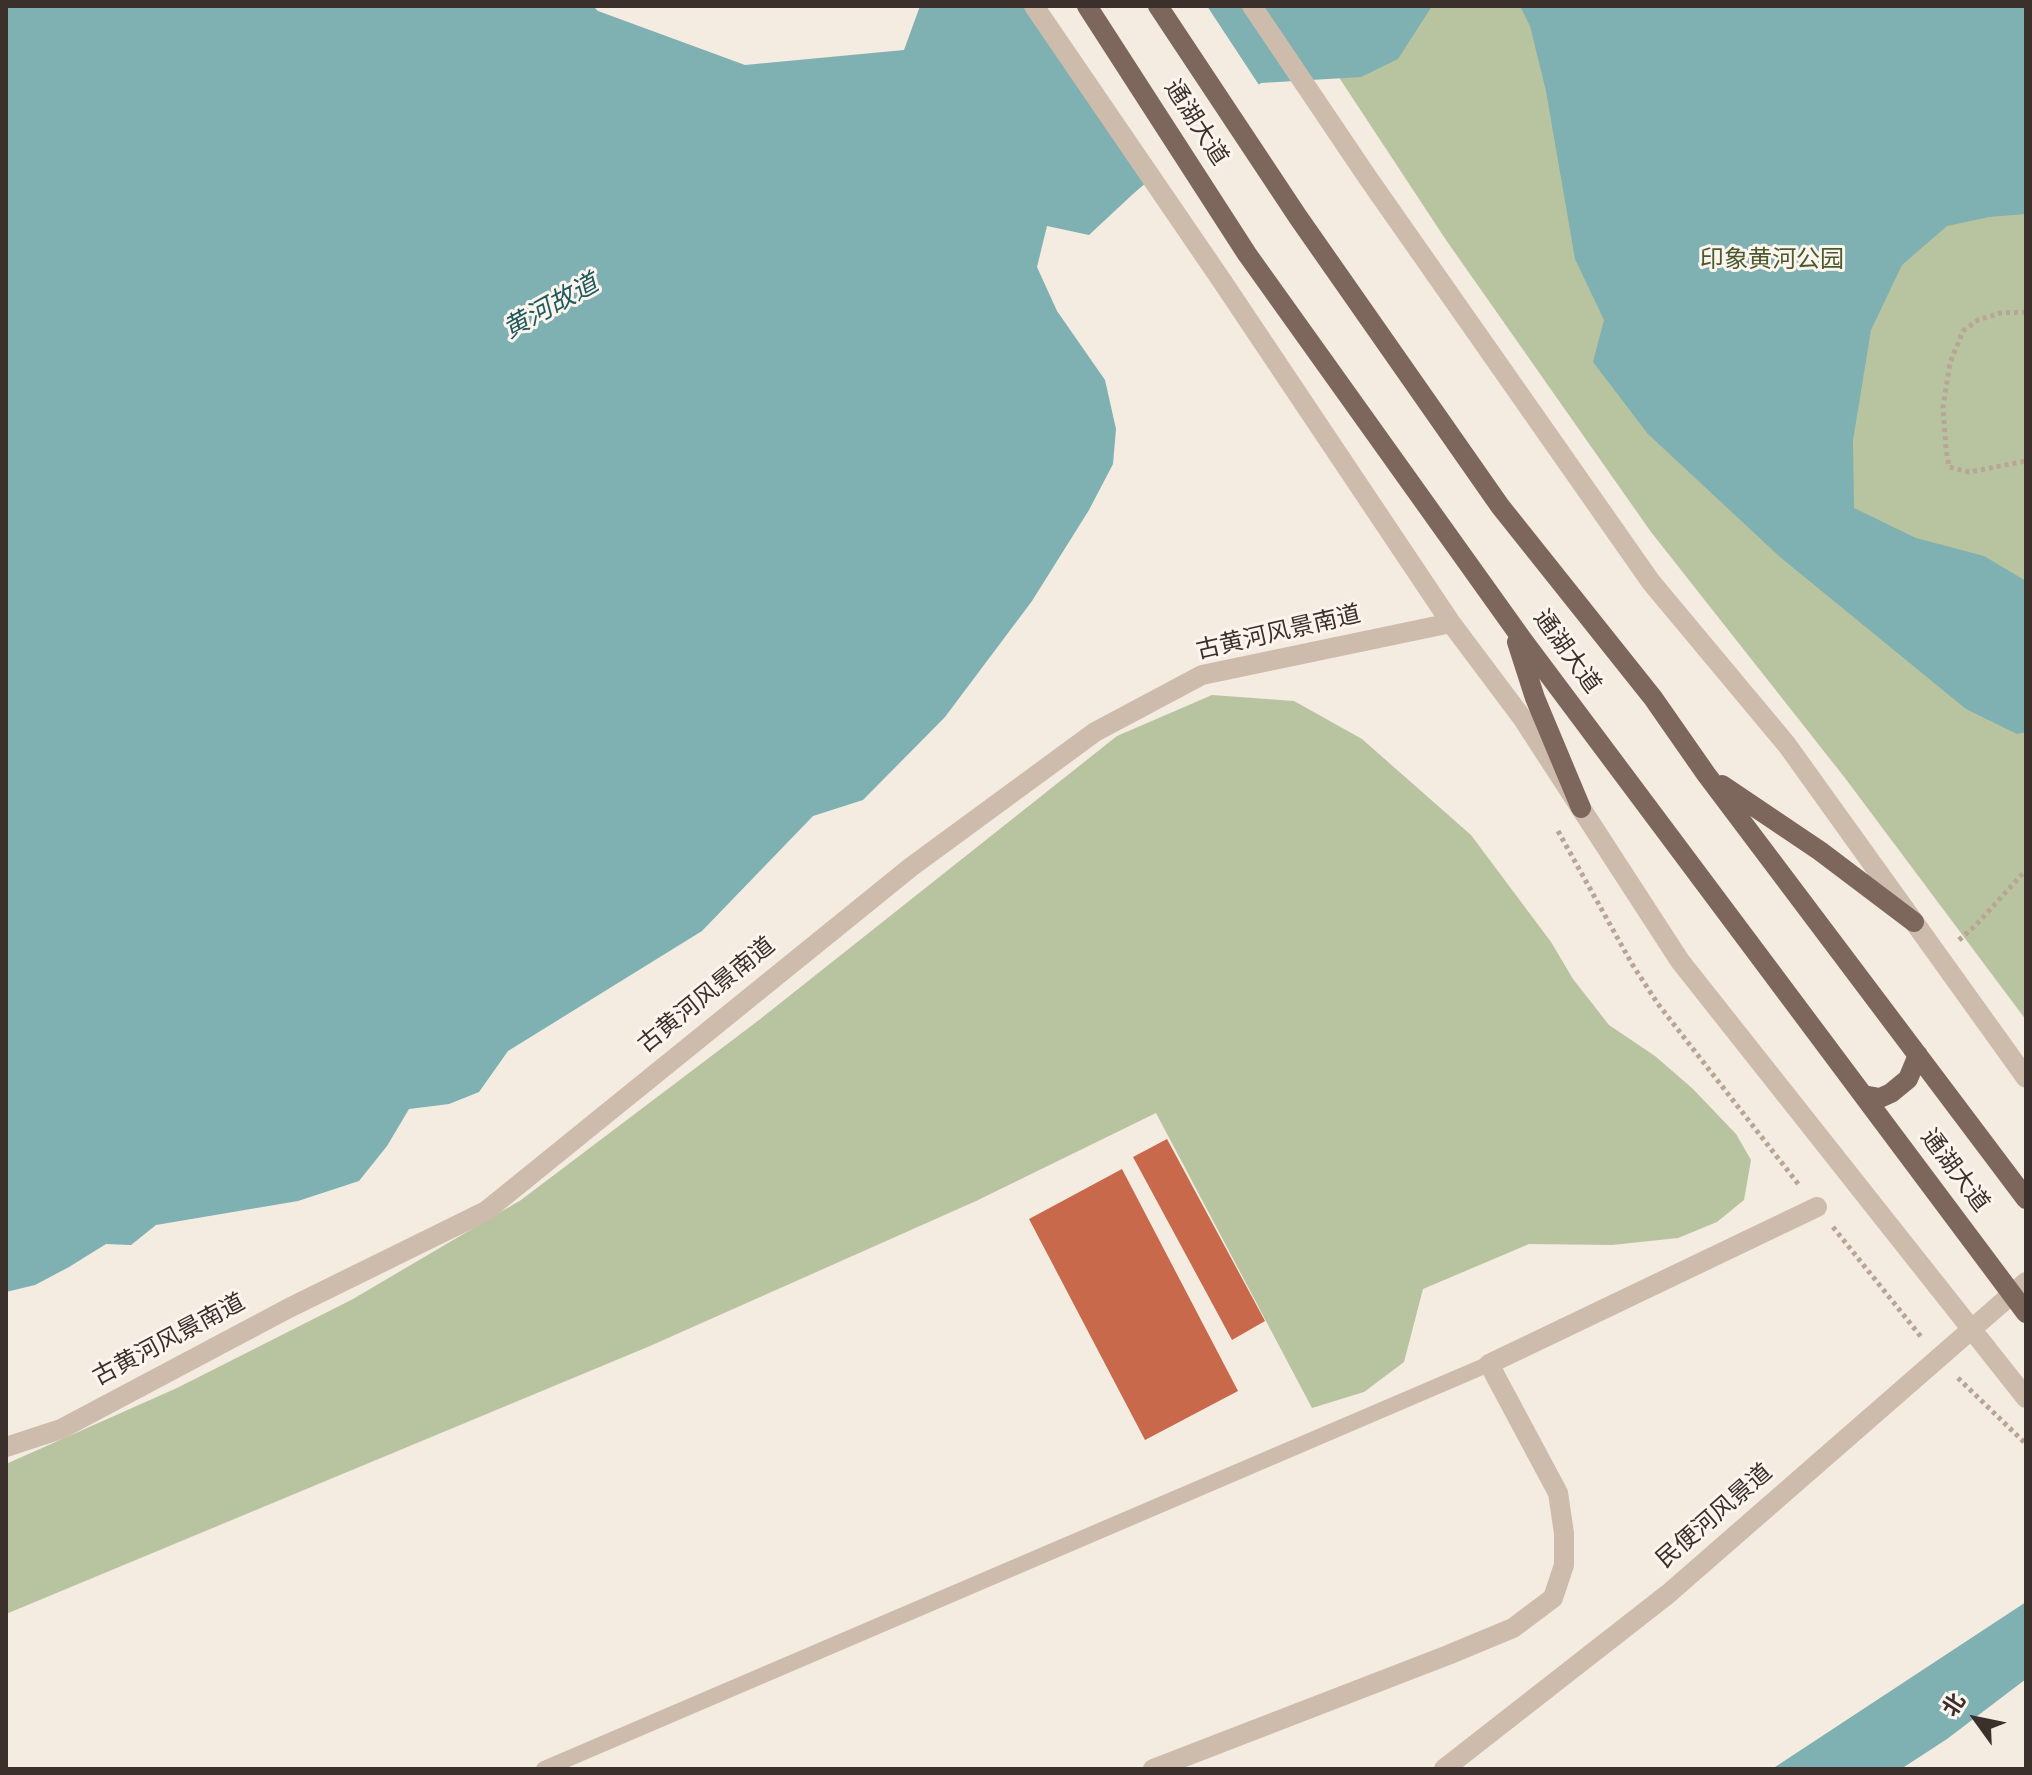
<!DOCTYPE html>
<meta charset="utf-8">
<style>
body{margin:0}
#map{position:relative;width:2032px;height:1775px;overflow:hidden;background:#f4ebe1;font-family:Overpass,"Noto Sans SC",sans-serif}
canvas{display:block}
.frame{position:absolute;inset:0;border:8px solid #3b302b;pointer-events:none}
.north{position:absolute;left:1936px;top:1679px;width:80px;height:80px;-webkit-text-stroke:6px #fbf5ee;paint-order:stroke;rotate:303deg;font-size:22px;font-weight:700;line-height:32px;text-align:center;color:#3b302b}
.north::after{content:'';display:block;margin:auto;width:28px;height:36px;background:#3b302b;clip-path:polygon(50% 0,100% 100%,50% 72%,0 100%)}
</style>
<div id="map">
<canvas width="2032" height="1775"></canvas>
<div class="frame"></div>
<div class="north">北</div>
</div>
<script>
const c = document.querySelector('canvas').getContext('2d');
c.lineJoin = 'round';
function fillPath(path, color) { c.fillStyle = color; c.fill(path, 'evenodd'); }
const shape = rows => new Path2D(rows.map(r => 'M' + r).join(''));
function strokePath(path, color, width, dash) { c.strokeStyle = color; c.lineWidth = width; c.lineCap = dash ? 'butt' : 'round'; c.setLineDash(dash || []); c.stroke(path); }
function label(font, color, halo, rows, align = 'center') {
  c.font = font + ' Overpass,"Noto Sans SC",sans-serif'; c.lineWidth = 6; c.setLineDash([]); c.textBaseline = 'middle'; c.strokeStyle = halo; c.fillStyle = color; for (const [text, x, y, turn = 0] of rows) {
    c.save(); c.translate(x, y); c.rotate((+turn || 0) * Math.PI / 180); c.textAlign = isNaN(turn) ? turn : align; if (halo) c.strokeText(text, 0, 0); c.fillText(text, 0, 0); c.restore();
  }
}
const green = shape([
 [1292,6,2026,6,2026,1020,1845,778,1651,532,1446,240],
 [1212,695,1294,701,1362,739,1471,835,1551,942,1573,979,1609,1025,1655,1056,1693,1089,1736,1134,1751,1160,1744,1200,1717,1222,1678,1238,1612,1245,1529,1244,1423,1289,1404,1362,1364,1392,1312,1408,1156,1113,976,1201,650,1346,6,1614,6,1464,177,1388,353,1299,521,1200,759,1020,1117,736]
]);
const water = shape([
 [6,6,593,6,598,11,745,65,904,50,920,6,1432,6,1398,59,1361,77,1261,83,1133,194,1089,235,1047,226,1037,267,1057,311,1105,380,1116,429,1113,464,1089,510,1032,601,945,717,863,800,813,816,702,931,508,1051,479,1092,449,1104,409,1109,387,1146,359,1181,298,1201,156,1225,131,1245,106,1244,69,1267,35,1285,6,1292],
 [1520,6,2026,6,2026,214,1989,217,1947,226,1902,265,1871,330,1853,440,1854,508,1916,538,1984,556,2026,581,2026,732,2017,734,1966,709,1780,557,1648,434,1593,362,1604,320,1575,259,1546,91,1530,26],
 [2026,1602,2026,1679,1947,1739,1901,1769,1772,1769]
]);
const pier = shape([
 [1026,6,1207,6,1261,88,1147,187]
]);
const building = shape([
 [1167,1139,1265,1321,1232,1340,1133,1157],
 [1122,1169,1238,1391,1145,1440,1029,1219]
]);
const path = shape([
 [2026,312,2000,313,1978,320,1963,331,1950,363,1943,407,1946,449,1949,467,1969,472,2026,461],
 [1558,831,1632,964,1658,1004,1799,1185],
 [1959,940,1975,926,2026,870],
 [1833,1227,1922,1338],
 [1958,1378,2026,1444]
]);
const service = shape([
 [544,1769,1489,1364]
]);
const minor = shape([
 [1034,6,1222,281,1451,623,1523,719,1680,961,2026,1398],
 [1252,6,1368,178,1651,582,1787,745,2026,1078],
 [6,1447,61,1429,289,1308,486,1211,911,867,1095,732,1202,675,1451,623],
 [1153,1769,1448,1655,1513,1628,1553,1598,1564,1565,1564,1533,1558,1493,1489,1364,1817,1207],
 [1444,1769,1668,1594,2012,1294]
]);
const tertiary = shape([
 [2012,1294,2026,1282]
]);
const primary = shape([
 [1087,6,1247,254,1522,639,2026,1313],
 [1158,6,1298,217,1500,506,1653,698,1706,774,2026,1199],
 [1517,642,1535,698,1581,808],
 [1722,785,1820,851,1914,922],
 [1863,1095,1880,1098,1891,1093,1908,1079,1918,1055]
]);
const streetNames = [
 ["通湖大道",1194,124,57],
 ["古黄河风景南道",1279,635,-13],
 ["通湖大道",1565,653,54],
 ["古黄河风景南道",708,997,-39],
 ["通湖大道",1953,1172,53],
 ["古黄河风景南道",170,1342,-28],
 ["民便河风景道",1716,1518,-41]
];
const parkNames = [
 ["印象黄河公园",1772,262]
];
const waterNames = [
 ["黄河故道",552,309,-29]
];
fillPath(green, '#b8c4a0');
fillPath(water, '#7fb0b2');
fillPath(pier, '#f4ebe1');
fillPath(building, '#c8694b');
strokePath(path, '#b9a596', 5, [4, 4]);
strokePath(service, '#cdbbac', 16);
strokePath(minor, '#cdbbac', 20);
strokePath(tertiary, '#cdbbac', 20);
strokePath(primary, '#7d675c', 20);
label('24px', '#3b302b', '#fbf5ee', streetNames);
label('24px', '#4a5a2e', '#fbf5ee', parkNames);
label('italic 26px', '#1f5a5e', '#fbf5ee', waterNames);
</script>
